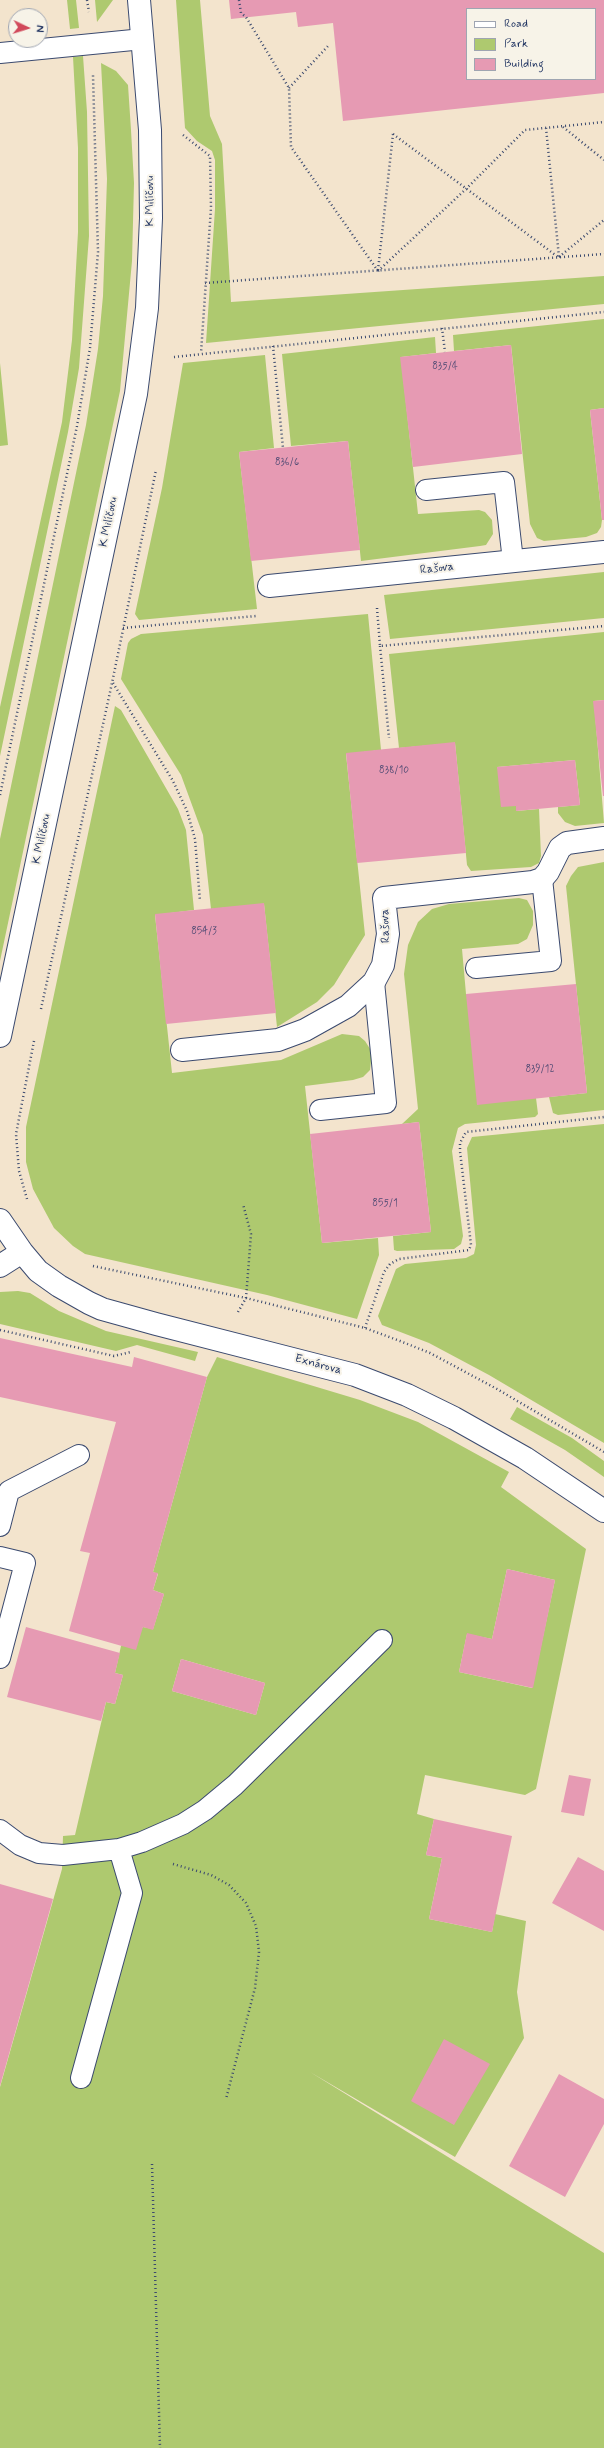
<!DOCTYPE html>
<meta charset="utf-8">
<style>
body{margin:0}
#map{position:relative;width:604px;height:2448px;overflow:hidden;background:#f3e4cd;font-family:Mynerve,sans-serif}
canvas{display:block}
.legend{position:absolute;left:466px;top:8px;width:130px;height:72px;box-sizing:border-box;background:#f7f3e8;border:1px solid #9fa5b1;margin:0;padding:5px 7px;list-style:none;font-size:12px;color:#1b2f5e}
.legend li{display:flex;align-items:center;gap:8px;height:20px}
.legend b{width:20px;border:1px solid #9fa5b1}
.north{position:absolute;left:8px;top:8px;width:40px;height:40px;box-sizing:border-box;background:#f7f3e8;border:1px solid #9fa5b1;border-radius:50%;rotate:94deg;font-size:11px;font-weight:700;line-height:16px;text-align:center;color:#1b2f5e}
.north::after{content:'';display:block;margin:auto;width:14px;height:18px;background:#d1495b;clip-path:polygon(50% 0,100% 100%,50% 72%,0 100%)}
</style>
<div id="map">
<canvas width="604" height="2448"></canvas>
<ul class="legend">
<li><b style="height:5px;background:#fff"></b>Road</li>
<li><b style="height:11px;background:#aec96f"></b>Park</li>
<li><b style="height:11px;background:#e69ab3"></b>Building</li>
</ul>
<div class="north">N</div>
</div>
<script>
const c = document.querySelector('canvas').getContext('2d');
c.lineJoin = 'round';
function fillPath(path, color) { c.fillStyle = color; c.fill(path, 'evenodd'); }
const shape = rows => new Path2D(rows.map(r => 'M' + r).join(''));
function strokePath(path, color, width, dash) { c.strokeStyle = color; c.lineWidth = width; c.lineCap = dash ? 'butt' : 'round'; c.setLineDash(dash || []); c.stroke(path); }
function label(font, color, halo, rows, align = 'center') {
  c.font = font + ' Mynerve,sans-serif'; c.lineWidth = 4; c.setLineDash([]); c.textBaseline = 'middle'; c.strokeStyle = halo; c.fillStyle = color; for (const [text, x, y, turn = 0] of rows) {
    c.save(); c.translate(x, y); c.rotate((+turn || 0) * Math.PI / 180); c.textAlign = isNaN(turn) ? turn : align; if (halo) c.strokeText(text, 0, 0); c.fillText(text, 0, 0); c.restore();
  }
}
const green = shape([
 [67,0,76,0,79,28,70,29],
 [95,0,113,0,97,22],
 [176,0,200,0,210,116,222,144,231,302,604,276,604,304,206,343,215,209,215,160,212,151,197,141,185,128],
 [83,56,87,112,89,236,79,368,68,432,0,756,0,707,62,422,72,340,78,232,78,148,73,57],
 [101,63,116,71,128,85,131,130,134,183,132,261,120,391,0,961,0,839,86,425,98,349,103,296,107,179],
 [604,319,604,408,590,410,602,520,601,527,597,533,586,537,544,541,537,538,530,524,511,345,454,351,453,335],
 [435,337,436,353,401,357,418,514,479,510,485,512,492,520,493,534,486,545,480,546,361,561,348,441,291,446,282,354],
 [265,355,274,448,239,452,257,609,139,620,135,614,162,488,183,363],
 [0,363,8,445,0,446],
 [604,572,604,618,390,639,384,595],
 [368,614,381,750,346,754,365,935,334,985,317,1002,277,1027,264,904,211,909,203,835,181,775,121,679,128,643,131,639,141,634],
 [604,632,604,700,594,701,604,823,575,826,565,822,558,813,558,807,580,805,575,760,497,767,516,806,516,811,539,809,541,856,539,863,531,867,471,871,467,865,455,743,399,748,389,654],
 [115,706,121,710,178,809,186,830,194,910,155,915,172,1073,281,1060,342,1034,359,1036,365,1041,372,1052,370,1070,363,1077,353,1080,305,1086,322,1243,378,1238,379,1255,357,1319,267,1295,85,1254,73,1246,54,1228,33,1189,26,1162,26,1127],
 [604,862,604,1110,558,1115,553,1113,549,1097,587,1093,566,886,571,876,578,867],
 [519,898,527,900,533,911,533,925,527,939,518,944,462,949,466,994,536,1098,538,1114,535,1117,465,1124,458,1128,452,1151,463,1236,461,1244,454,1249,397,1251,394,1250,393,1236,431,1232,419,1122,402,1124,418,1109,404,974,408,945,418,922,432,909,449,904],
 [604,1124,604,1443,489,1375,429,1343,382,1325,378,1316,396,1269,405,1264,466,1258,474,1254,476,1245,467,1148,472,1137],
 [18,1291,30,1293,59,1311,106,1331,198,1352,195,1361,137,1345,116,1351,0,1324,0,1292],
 [217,1357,360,1400,418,1422,509,1472,501,1487,586,1549,536,1789,525,1795,425,1775,417,1814,434,1819,426,1855,442,1858,429,1919,492,1932,495,1914,526,1921,517,1992,524,2038,455,2157,310,2072,604,2253,604,2448,0,2448,0,2087,62,1869,63,1836,75,1835,106,1702,115,1704,123,1675,115,1673,121,1646,143,1627,153,1629,164,1594,153,1590,158,1574,153,1572,207,1377],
 [507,1569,555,1580,532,1688,459,1672,467,1634,492,1639],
 [181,1659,265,1683,256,1715,172,1691],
 [517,1407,572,1438,604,1461,604,1477,565,1450,510,1419]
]);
const building = shape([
 [229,0,604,0,604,93,343,121,333,23,298,27,296,12,231,19],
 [467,9,595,9,595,79,467,79],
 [511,345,522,454,413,467,400,357],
 [604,408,604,520,602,520,590,410],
 [348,441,360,550,251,561,239,452],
 [604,700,604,796,603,796,593,701],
 [455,742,466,853,357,863,346,753],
 [575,760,580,805,516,811,516,806,501,807,497,767],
 [264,903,276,1013,166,1024,155,914],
 [576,984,587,1093,477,1105,466,994],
 [419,1122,431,1232,322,1243,310,1134],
 [0,1338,132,1367,134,1357,207,1377,153,1572,158,1573,153,1590,164,1594,153,1630,143,1627,136,1650,69,1631,90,1553,80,1551,116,1422,0,1397],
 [507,1569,555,1580,533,1688,459,1672,467,1633,492,1639],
 [26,1627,120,1653,115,1673,123,1675,115,1704,106,1702,101,1721,7,1697],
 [181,1659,265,1683,256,1715,172,1691],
 [569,1775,591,1779,584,1816,561,1812],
 [434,1819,512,1836,492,1932,429,1919,442,1858,426,1855],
 [578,1857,604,1871,604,1931,552,1903],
 [0,1884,53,1899,0,2086],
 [444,2039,490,2064,454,2125,411,2101],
 [559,2074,604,2099,604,2124,565,2197,509,2166]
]);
const path = shape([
 [87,0,89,12],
 [239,0,241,13,246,17,289,88,291,147,378,271],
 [289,88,328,46],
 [563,127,604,160],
 [546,128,559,257],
 [393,134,558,257],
 [183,135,210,156,211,208,201,353],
 [559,257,604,220],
 [378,270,393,134],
 [378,271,466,189,525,130,604,122],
 [205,283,604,254],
 [442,328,445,352],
 [273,346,283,448],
 [174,357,604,312],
 [377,608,380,646,604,626],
 [123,628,256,616],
 [380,646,389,738],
 [113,683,173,781,187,811,195,839,200,901],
 [0,795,77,426,90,348,98,252,93,75],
 [41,1009,112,683,156,470],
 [27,1199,19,1171,16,1134,34,1041],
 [93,1266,246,1298,365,1328,400,1341,430,1353,497,1389,604,1452],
 [238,1312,246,1298,251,1234,243,1204],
 [365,1328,384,1272,390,1264,399,1259,469,1250,471,1245,460,1151,460,1143,466,1132,604,1117],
 [0,1330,114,1356,131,1352],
 [173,1864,211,1875,229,1885,246,1903,256,1926,259,1952,255,1988,226,2099],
 [152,2164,160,2448]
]);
const service = shape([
 [0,53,143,39],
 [426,490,504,482,513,561],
 [476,968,551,961,542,879],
 [320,1110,386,1103,374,982],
 [0,1526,9,1491,79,1455],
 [0,1557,25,1563,0,1658],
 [0,1830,20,1845,39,1853,63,1855,119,1849,142,1842,183,1824,205,1810,235,1785,382,1640],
 [81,2078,132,1893,119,1849]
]);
const minor = shape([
 [269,586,604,552],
 [0,1036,136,394,147,308,151,218,150,130,139,0],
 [182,1050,278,1040,305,1030,348,1006,374,982,383,965,388,934,384,898,533,882,542,879,548,872,560,848,567,843,604,838],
 [0,1220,22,1252,38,1271,59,1286,89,1303,102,1309,156,1324,355,1375,407,1395,454,1418,525,1458,604,1511],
 [0,1266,22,1252]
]);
const numberNames = [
 ["835/4",445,367],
 ["836/6",287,463],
 ["838/10",394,771],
 ["854/3",204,932],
 ["839/12",540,1070],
 ["855/1",385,1204]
];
const streetNames = [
 ["K Milíčovu",150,201,-90],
 ["K Milíčovu",109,522,-78],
 ["Rašova",437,569,-6],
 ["K Milíčovu",42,839,-78],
 ["Rašova",386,926,-92],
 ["Exnárova",318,1365,15]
];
fillPath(green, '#aec96f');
fillPath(building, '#e69ab3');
strokePath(service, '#3b4a6f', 22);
strokePath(minor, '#3b4a6f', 24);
strokePath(path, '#3b4a6f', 2.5, [1, 3]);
strokePath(service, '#fff', 20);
strokePath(minor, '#fff', 22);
label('10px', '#4e4a73', null, numberNames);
label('12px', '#1b2f5e', '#f7f3e8', streetNames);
</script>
